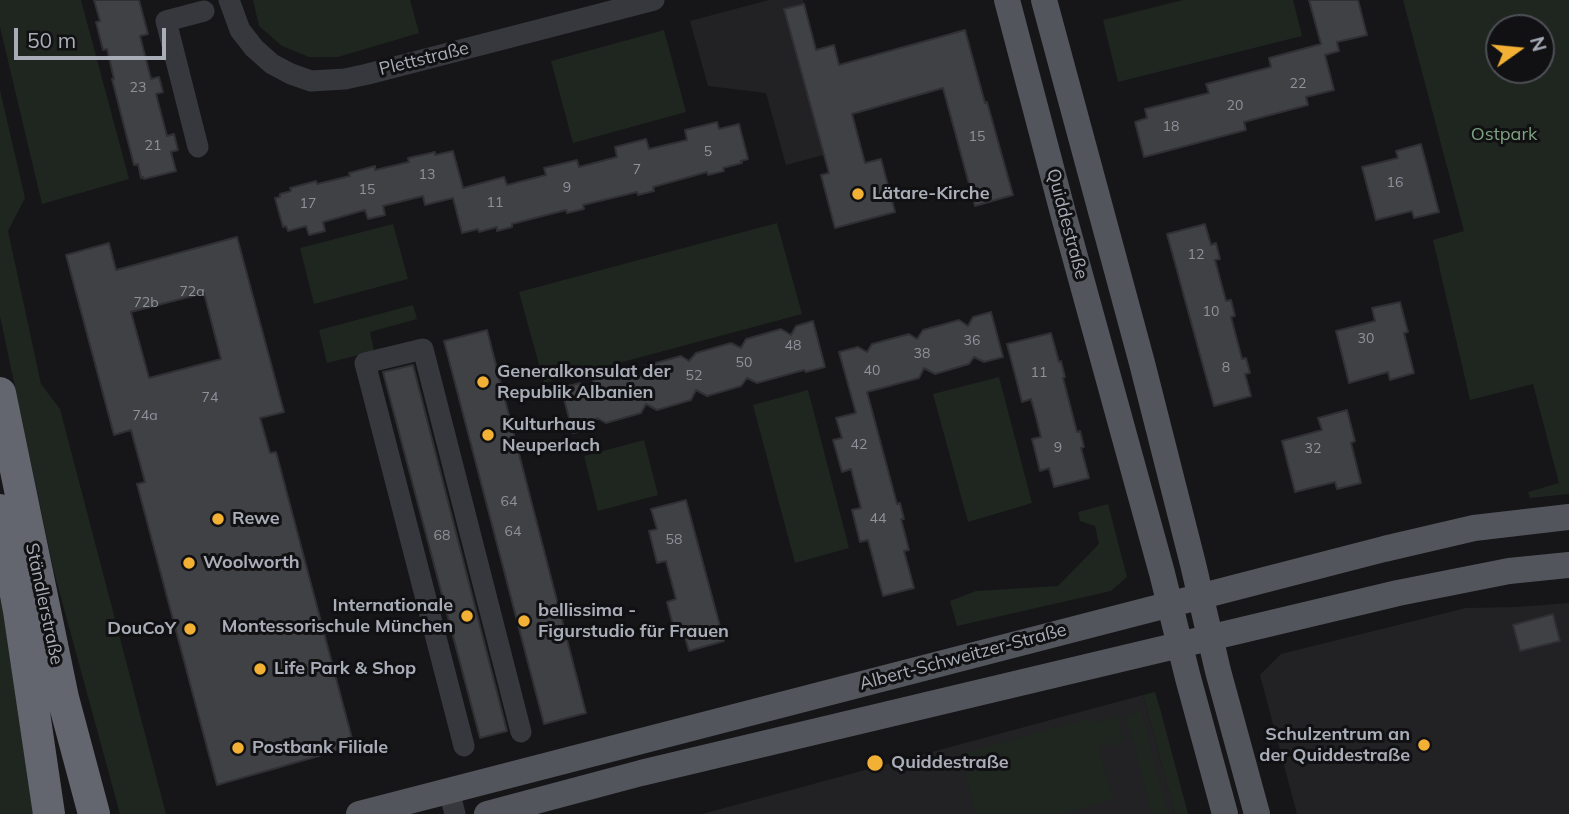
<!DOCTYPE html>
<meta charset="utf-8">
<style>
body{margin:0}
#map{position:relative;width:1569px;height:814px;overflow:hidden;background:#161618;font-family:Mulish,sans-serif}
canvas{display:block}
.north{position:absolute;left:1485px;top:14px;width:70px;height:70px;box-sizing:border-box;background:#111113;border:2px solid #4d4f55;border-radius:50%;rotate:75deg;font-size:19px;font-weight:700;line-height:28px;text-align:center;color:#a8adb8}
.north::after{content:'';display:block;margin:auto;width:24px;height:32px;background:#f2b134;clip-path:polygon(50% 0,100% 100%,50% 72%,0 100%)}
.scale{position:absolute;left:14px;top:28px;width:152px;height:32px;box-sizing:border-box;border:4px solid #a8adb8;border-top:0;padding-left:9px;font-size:21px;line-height:24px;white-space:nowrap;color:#a8adb8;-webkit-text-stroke:5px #111113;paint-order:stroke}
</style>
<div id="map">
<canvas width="1569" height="814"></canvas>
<div class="north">N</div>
<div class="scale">50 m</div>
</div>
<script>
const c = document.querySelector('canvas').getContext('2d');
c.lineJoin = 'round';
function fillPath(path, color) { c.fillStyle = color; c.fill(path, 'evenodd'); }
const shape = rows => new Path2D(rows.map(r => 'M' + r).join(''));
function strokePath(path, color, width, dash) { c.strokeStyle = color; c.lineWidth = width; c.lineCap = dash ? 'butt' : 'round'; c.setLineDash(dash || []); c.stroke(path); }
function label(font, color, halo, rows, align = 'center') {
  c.font = font + ' Mulish,sans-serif'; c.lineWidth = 6; c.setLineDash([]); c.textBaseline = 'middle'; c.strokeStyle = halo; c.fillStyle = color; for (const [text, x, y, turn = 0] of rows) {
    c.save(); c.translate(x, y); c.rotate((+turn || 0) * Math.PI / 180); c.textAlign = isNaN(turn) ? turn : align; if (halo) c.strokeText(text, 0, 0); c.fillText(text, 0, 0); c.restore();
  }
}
const built = shape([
 [769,0,803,0,816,49,834,45,861,145,786,165,766,93,708,86,690,21],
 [1569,603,1569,814,1297,814,1260,675,1281,654,1466,608,1516,607],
 [1143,695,1175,814,702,814]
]);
const green = shape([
 [0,0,81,0,129,179,42,204,0,27],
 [253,0,410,0,419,33,338,57,309,57,282,46,259,26],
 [1183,0,1293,0,1302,36,1118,82,1103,20],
 [1403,0,1569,0,1569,494,1530,498,1528,492,1559,483,1533,384,1470,400,1433,240,1464,231],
 [1499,28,1541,28,1541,70,1499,70],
 [664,30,686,112,573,143,551,61],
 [0,90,25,198,8,231,41,384,60,409,166,814,120,814,54,572,0,316],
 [777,223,802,314,544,383,519,292],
 [393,224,408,279,314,304,300,248],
 [413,305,417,319,370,332,374,351,327,363,319,330],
 [999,377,1032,503,968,522,933,394],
 [808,390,849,548,795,563,753,405],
 [644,440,658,495,598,511,584,456],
 [1108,504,1127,577,1111,591,957,626,950,601,976,591,1058,586,1099,544,1095,526,1080,521,1078,512],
 [0,596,20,708,34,814,0,814],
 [1155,692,1161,712,1188,814,1175,814,1143,695],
 [1141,711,1168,814,1152,814,1126,715],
 [1118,716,1124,741,1099,748,1113,800,1060,814,976,814,960,754,1091,718,1093,723]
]);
const building = shape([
 [94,0,139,0,148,34,140,36,151,79,159,77,163,92,156,94,167,136,174,134,178,150,171,152,176,171,144,179,143,177,141,178,138,164,134,165,112,79,114,79,107,49,103,50,96,22,100,21,94,0],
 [1309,0,1358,0,1367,35,1337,42,1339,51,1325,55,1334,90,1306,97,1308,105,1244,122,1246,130,1144,157,1135,122,1147,118,1145,109,1209,93,1206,84,1271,67,1269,58,1321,44,1309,0],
 [804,4,816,50,834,45,839,65,965,30,985,103,987,102,1013,195,975,206,943,88,852,114,865,163,881,159,895,212,835,228,821,175,829,173,784,9,804,4],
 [717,122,719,129,739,124,748,159,741,161,742,163,723,168,724,171,708,175,707,172,653,187,654,191,638,195,637,192,583,205,584,209,567,213,566,210,512,224,512,227,497,231,497,227,479,232,478,229,462,233,453,198,425,205,423,196,383,206,385,215,368,219,365,210,323,222,325,231,309,235,306,226,288,231,286,226,283,227,275,198,280,197,280,194,291,191,290,188,316,181,317,184,350,176,349,173,375,166,375,170,409,162,408,158,435,152,435,155,453,151,463,188,504,177,507,185,546,175,544,168,577,160,579,167,617,157,615,147,646,139,649,149,687,140,685,130,717,122],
 [1421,144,1439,212,1414,218,1412,211,1376,220,1362,167,1398,158,1396,151,1421,144],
 [1205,224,1211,245,1216,243,1220,259,1215,260,1226,301,1231,300,1235,316,1231,317,1242,359,1246,358,1250,373,1245,374,1251,396,1214,406,1167,234,1205,224],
 [237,237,284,412,260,418,270,453,276,452,354,746,217,785,137,484,145,482,131,430,114,435,66,255,109,243,116,270,237,237],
 [204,293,221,359,149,378,131,312,204,293],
 [1400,302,1408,332,1404,333,1414,373,1390,380,1388,372,1349,383,1336,331,1375,321,1372,308,1400,302],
 [991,312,1003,357,984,362,974,357,969,364,935,374,924,368,919,378,867,392,897,504,900,503,904,519,901,519,909,550,904,551,914,588,883,596,868,540,860,542,852,510,861,508,851,469,842,472,833,440,842,438,836,418,856,413,839,352,858,347,867,352,872,344,909,334,917,339,923,330,959,320,968,326,973,317,991,312],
 [813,321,825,367,806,372,804,370,757,383,747,378,741,386,707,396,696,390,691,400,657,410,646,404,641,413,606,423,597,418,592,428,573,433,561,388,580,383,589,388,594,380,631,370,640,375,645,366,681,356,689,361,696,353,731,343,741,348,746,339,781,329,791,335,796,326,813,321],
 [487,330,586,713,544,724,444,341,487,330],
 [1051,333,1059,362,1061,361,1065,377,1063,378,1077,432,1080,431,1084,447,1081,448,1089,478,1054,487,1049,468,1040,471,1032,439,1041,437,1036,417,1031,399,1022,402,1007,344,1051,333],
 [413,365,507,731,480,738,383,372,413,365],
 [1347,410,1355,441,1351,443,1361,483,1337,489,1335,482,1295,492,1282,441,1322,430,1318,418,1347,410],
 [686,500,724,641,689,651,683,631,675,633,667,602,676,599,666,561,657,563,649,531,657,529,651,509,686,500],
 [1553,614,1560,641,1520,651,1513,625,1553,614]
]);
const minor = shape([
 [229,0,240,30,254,48,272,64,291,74,311,81,345,79,368,74,654,0],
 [198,147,166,21,204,11],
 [464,746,365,363,423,349,521,732],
 [449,791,455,814]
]);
const major = shape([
 [1007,0,1063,213,1162,573,1188,678,1225,814],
 [1044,0,1142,363,1193,564,1218,671,1257,814],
 [359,814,1384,549,1474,528,1569,517],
 [487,814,641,773,1398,593,1509,571,1569,565]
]);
const highway = shape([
 [0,393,63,698,94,814],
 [0,510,19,611,49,814]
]);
const markers = [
 [858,194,7,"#f2b134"],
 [483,382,7,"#f2b134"],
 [488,435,7,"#f2b134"],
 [218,519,7,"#f2b134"],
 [189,563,7,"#f2b134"],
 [467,616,7,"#f2b134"],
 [524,621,7,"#f2b134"],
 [190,629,7,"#f2b134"],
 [260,669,7,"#f2b134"],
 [1424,745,7,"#f2b134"],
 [238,748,7,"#f2b134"],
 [875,763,9,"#f2b134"]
];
const numberNames = [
 ["22",1298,84],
 ["23",138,88],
 ["20",1235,106],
 ["18",1171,127],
 ["15",977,137],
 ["21",153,146],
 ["5",708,152],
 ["7",637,170],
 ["13",427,175],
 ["16",1395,183],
 ["9",567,188],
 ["15",367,190],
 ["11",495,203],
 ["17",308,204],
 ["12",1196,255],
 ["72a",192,292],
 ["72b",146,303],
 ["10",1211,312],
 ["30",1366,339],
 ["36",972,341],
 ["48",793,346],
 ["38",922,354],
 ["50",744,363],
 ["8",1226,368],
 ["40",872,371],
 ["11",1039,373],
 ["52",694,376],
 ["74",210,398],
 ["74a",145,416],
 ["42",859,445],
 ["9",1058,448],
 ["32",1313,449],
 ["64",509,502],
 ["44",878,519],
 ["64",513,532],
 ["68",442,536],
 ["58",674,540]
];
const streetNames = [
 ["Plettstraße",424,59,-14],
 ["Quiddestraße",1067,224,75],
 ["Ständlerstraße",44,604,78],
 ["Albert-Schweitzer-Straße",963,657,-15]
];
const parkNames = [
 ["Ostpark",1504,135]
];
const poiNames = [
 ["Lätare-Kirche",872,194],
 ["Generalkonsulat der",497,372],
 ["Republik Albanien",497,393],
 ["Kulturhaus",502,425],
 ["Neuperlach",502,446],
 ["Rewe",232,519],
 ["Woolworth",203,563],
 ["Internationale",453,606,"right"],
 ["Montessorischule München",453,627,"right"],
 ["bellissima -",538,611],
 ["Figurstudio für Frauen",538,632],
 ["DouCoY",176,629,"right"],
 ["Life Park & Shop",274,669],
 ["Schulzentrum an",1410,735,"right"],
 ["der Quiddestraße",1410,756,"right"],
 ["Postbank Filiale",252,748],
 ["Quiddestraße",891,763]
];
fillPath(built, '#222225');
fillPath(green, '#1e261f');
fillPath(building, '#404145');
strokePath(building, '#303034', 2);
strokePath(minor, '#37383d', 21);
strokePath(major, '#53555c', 26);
strokePath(highway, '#63666e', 32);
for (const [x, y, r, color] of markers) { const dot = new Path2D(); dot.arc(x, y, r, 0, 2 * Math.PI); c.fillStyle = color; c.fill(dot); strokePath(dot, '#111113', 2.5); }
label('14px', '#8e929b', null, numberNames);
label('18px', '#a8adb8', '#111113', streetNames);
label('18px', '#7fa381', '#111113', parkNames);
label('bold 18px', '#a8adb8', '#111113', poiNames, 'left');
</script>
